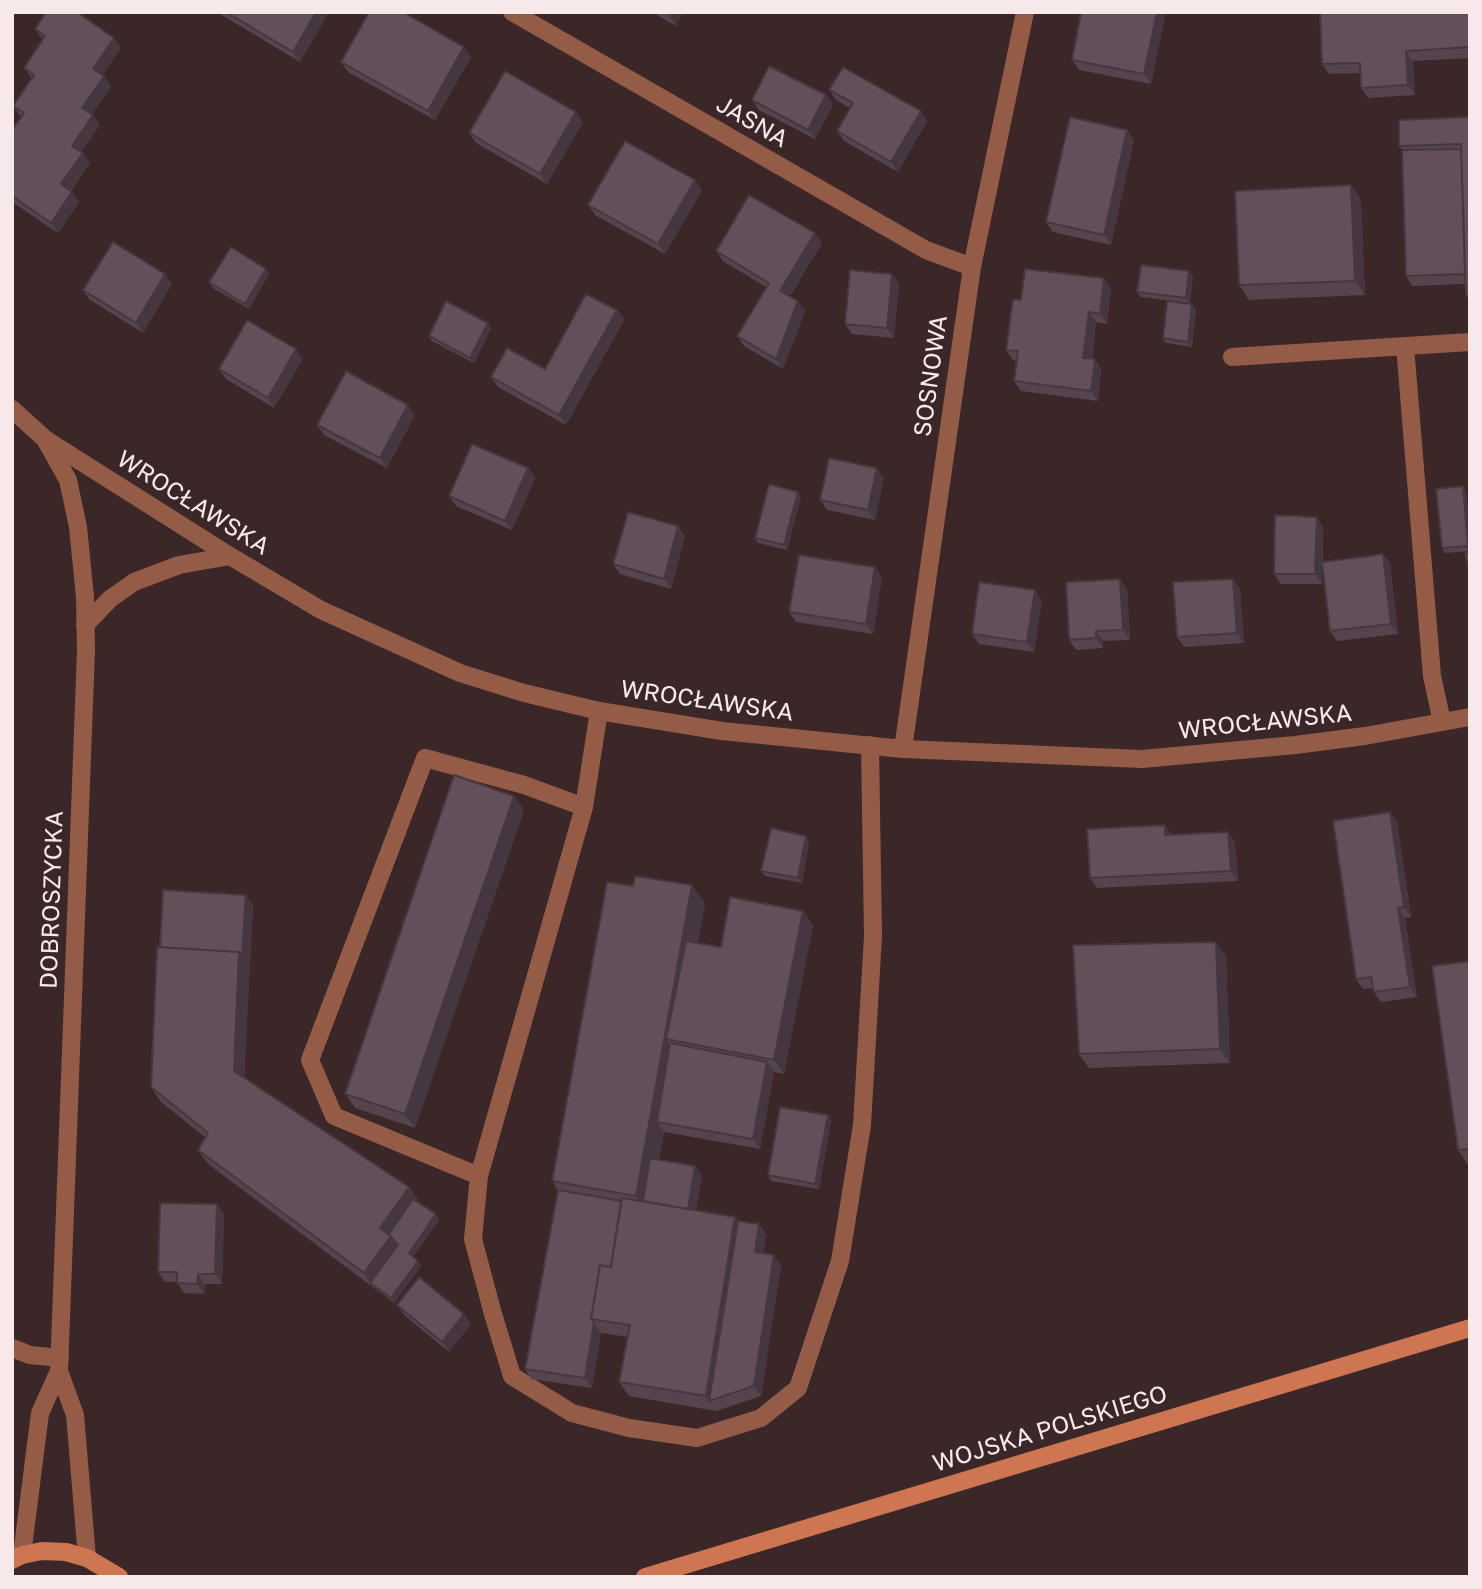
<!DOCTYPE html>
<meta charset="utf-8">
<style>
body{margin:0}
#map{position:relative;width:1482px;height:1589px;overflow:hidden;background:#3b2628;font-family:"Golos Text",sans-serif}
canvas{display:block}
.frame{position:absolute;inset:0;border:14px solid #f7e9ea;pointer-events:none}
</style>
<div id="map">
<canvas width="1482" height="1589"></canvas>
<div class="frame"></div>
</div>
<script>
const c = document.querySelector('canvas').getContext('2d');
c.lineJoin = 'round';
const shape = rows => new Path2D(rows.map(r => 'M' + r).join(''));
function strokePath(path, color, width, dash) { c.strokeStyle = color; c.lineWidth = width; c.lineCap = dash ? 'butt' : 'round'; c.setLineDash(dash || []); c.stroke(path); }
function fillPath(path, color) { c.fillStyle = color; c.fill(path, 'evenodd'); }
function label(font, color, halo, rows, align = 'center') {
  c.font = font + ' "Golos Text",sans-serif'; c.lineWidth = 5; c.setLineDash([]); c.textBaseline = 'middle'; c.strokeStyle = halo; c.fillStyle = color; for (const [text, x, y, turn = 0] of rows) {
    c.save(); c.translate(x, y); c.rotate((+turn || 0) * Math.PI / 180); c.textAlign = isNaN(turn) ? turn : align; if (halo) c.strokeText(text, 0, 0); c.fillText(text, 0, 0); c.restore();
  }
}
const service = shape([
 [584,807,524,785,425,758,310,1060,334,1116,479,1176,584,807,599,711],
 [479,1176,473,1239,493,1314,512,1376,572,1413,629,1428,697,1438,761,1418,798,1388,840,1261,862,1125,873,936,870,745]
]);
const minor = shape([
 [512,12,926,250,972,267],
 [1405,346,1432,676,1442,722],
 [1232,357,1470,342],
 [45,439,230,556,321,610,460,673,524,693,599,711,722,731,903,749,1142,759,1295,745,1365,736,1470,717],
 [85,625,110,599,134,582,179,565,230,556],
 [903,749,972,267,1025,12],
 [12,1348,30,1355,60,1358]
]);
const tertiary = shape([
 [12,409,45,439,68,480,78,527,85,597,86,650,59,1371,75,1415,87,1558],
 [22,1555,40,1413,59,1371]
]);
const secondary = shape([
 [12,1560,22,1555,42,1551,66,1552,87,1558,119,1577],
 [645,1577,1470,1328]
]);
const wall = shape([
 [217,12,329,12,300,62],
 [652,12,683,12,676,26],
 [1081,12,1166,12,1151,84,1079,70,1072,60],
 [1470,12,1470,58,1413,61,1415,95,1368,98,1361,88,1361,73,1329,74,1322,64],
 [35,29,114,38,121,48,102,75,111,86,92,114,100,125,81,152,90,163,71,191,79,202,58,233,12,202,12,130,21,117,13,106,32,79,24,68,43,40],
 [471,57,435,120,348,72,341,62],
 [829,90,921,111,927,121,898,172,844,141,837,131,850,108,836,100],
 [752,100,833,105,815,139,759,110],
 [1470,117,1470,301,1466,296,1465,284,1412,286,1406,276,1402,150,1399,146],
 [583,122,547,184,476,143,469,133],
 [1134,140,1111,245,1053,232,1046,222],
 [695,180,702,190,665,254,595,215,588,205],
 [1351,185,1361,200,1365,295,1249,300,1239,285],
 [815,233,822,243,790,296,805,311,783,369,744,346,737,336,766,287,723,261,716,251],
 [266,269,269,274,249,309,213,288,209,282],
 [165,274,172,284,143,333,90,300,83,290],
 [892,274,899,284,894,338,852,334,845,324],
 [1193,276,1190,303,1141,297,1137,292],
 [1104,278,1111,288,1107,324,1096,322,1092,359,1095,359,1101,369,1098,401,1021,391,1014,381,1016,360,1013,360,1006,350,1021,300],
 [1196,309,1192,347,1166,343,1163,338],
 [617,310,624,320,566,425,498,387,491,377,545,369],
 [491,328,474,363,432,341,429,336],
 [303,359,274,408,226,379,219,369],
 [415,415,387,468,324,435,317,425],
 [528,468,535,478,512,530,456,506,449,496],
 [884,478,875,520,827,510,820,500],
 [1466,492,1470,530,1470,551,1445,553,1442,548],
 [801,497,787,550,758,543,755,538],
 [678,526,685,536,671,589,620,574,613,564],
 [1323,527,1323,562,1383,554,1390,564,1398,634,1337,641,1330,631,1322,568,1322,584,1281,584,1274,574],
 [875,567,882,577,873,634,796,622,789,612],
 [1233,579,1240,589,1244,643,1184,647,1177,637],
 [1127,589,1130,640,1103,641,1103,648,1076,650,1069,640],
 [1042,600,1034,652,979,644,972,634],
 [514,796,524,810,415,1128,355,1108,345,1094],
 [1390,812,1397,822,1411,917,1405,918,1417,997,1381,1002,1374,992,1373,988,1363,989,1356,979],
 [1165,825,1171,835,1228,832,1235,842,1238,881,1097,888,1090,878],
 [809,841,802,883,765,876,761,871],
 [705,903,698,943,721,947,803,911,813,925,784,1074,774,1072,760,1149,664,1132,659,1160,695,1166,702,1176,696,1210,738,1221,759,1224,766,1234,763,1254,781,1265,761,1396,716,1411,629,1396,619,1382,628,1337,601,1333,592,1388,531,1379,525,1369,558,1190,552,1181],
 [253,905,244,1078,409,1187,419,1201,418,1202,439,1220,413,1257,421,1266,394,1303,208,1164,198,1150,206,1138,161,1102,151,1087,160,947],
 [1216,942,1226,956,1230,1063,1089,1068,1079,1054],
 [1470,961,1470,1164,1468,1165,1458,1150],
 [831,1120,819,1189,771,1181,768,1175],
 [224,1214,222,1284,205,1284,204,1294,184,1293,177,1282,165,1282,158,1272],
 [397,1305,471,1324,449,1352,404,1315]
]);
const shadedWall = shape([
 [316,12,329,12,300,62,293,52],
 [671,12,683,12,676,26,669,16],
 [1157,12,1166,12,1151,84,1144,74],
 [114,38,121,48,100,79,93,69],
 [464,47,471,57,435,120,428,111],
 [1406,51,1413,61,1415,95,1408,85],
 [104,76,111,86,89,118,82,108],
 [826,95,833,105,815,139,808,130],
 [921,111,927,121,898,172,891,162],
 [576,112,583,122,547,184,540,174],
 [93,115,100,125,79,156,72,146],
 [1127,130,1134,140,1111,245,1104,235],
 [83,153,90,163,68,194,61,184],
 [695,180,702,190,665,254,658,244],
 [1351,185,1361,200,1365,295,1355,281],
 [72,192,79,202,58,233,51,223],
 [815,233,822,243,787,300,780,291],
 [266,269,269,274,249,309,245,304],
 [1189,271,1193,276,1190,303,1186,298],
 [165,274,172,284,143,333,136,323],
 [892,274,899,284,894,338,887,328],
 [1104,278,1111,288,1107,324,1100,314],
 [798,301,805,311,783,369,776,359],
 [1192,304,1196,309,1192,347,1188,342],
 [617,310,624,320,566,425,559,415],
 [1089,312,1096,322,1090,368,1083,358],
 [488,323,491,328,474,363,470,358],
 [296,349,303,359,274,408,268,398],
 [1095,359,1101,369,1098,401,1091,391],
 [408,405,415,415,387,468,380,458],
 [528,468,535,478,512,530,505,521],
 [877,468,884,478,875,520,868,510],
 [1463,486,1466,492,1470,530,1470,548,1468,546],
 [798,492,801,497,787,550,784,545],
 [1317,517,1323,527,1322,584,1315,574],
 [678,526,685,536,671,589,664,579],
 [1383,554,1390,564,1398,634,1391,624],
 [875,567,882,577,873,634,866,624],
 [1120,579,1127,589,1130,640,1123,630],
 [1233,579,1240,589,1244,643,1237,633],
 [1035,590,1042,600,1034,652,1027,642],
 [1096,631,1103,641,1103,648,1096,638],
 [514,796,524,810,415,1128,405,1114],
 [1390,812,1397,822,1411,917,1404,907],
 [1165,825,1172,835,1165,835],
 [1228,832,1235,842,1238,881,1231,871],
 [806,836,809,841,802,883,798,878],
 [692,885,705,903,680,1042,666,1039,677,1053,657,1122,664,1132,651,1207,642,1205,636,1196],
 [246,895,253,905,244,1086,234,1071,239,952],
 [1398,908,1405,918,1417,997,1410,987],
 [803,911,813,925,784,1074,774,1060],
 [1216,942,1226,956,1230,1063,1220,1049],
 [767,1062,774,1072,760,1149,753,1139],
 [828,1115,831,1120,819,1189,815,1184],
 [695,1166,702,1176,694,1223,687,1213],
 [409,1187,419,1201,393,1238,401,1250,370,1283,364,1273,380,1228],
 [217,1204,224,1214,222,1284,215,1274],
 [436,1214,439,1220,412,1258,409,1253],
 [735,1217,745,1231,709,1401,706,1396],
 [759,1224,766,1234,761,1262,755,1252],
 [774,1255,781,1265,761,1396,754,1386],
 [418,1261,421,1266,394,1303,391,1298],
 [198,1274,205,1284,204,1294,197,1284],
 [464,1314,471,1324,449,1352,442,1342],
 [594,1323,601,1333,592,1388,585,1378]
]);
const building = shape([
 [46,12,77,12,114,38,93,69,104,76,82,108,93,115,72,146,83,153,61,184,72,192,51,223,12,196,12,153,13,152,12,151,12,130,24,113,13,106,34,75,24,68,45,36,35,29,46,12],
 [226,12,316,12,293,52,226,12],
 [369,12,403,12,464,47,428,111,341,62,369,12],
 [1081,12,1157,12,1144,74,1072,60,1081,12],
 [1320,12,1470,12,1470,47,1406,51,1408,85,1361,88,1360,63,1322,64,1320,12],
 [769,66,826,95,808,130,752,100,769,66],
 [843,67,921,111,891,162,837,131,853,103,829,90,843,67],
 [505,71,576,112,540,174,469,133,505,71],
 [1070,117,1127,130,1104,235,1046,222,1070,117],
 [1470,117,1470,295,1466,296,1461,144,1399,146,1399,120,1470,117],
 [625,141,695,180,658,244,588,205,625,141],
 [1461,149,1465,274,1406,276,1402,150,1461,149],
 [1351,185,1355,281,1239,285,1235,191,1351,185],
 [749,195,815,233,780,291,798,301,776,359,737,336,769,283,716,251,749,195],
 [113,242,165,274,136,323,83,290,113,242],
 [231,247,266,269,245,304,209,282,231,247],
 [1141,265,1189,271,1186,298,1137,292,1141,265],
 [1025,269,1104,278,1100,314,1089,312,1083,358,1095,359,1091,391,1014,381,1018,351,1006,350,1013,299,1021,300,1025,269],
 [850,270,892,274,887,328,845,324,850,270],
 [586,294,617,310,559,415,491,377,507,348,545,369,586,294],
 [446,301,488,323,470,358,429,336,446,301],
 [1167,301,1192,304,1188,342,1163,338,1167,301],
 [247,320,296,349,268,398,219,369,247,320],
 [346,371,408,405,380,458,317,425,346,371],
 [472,444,528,468,505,521,449,496,472,444],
 [829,458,877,468,868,510,820,500,829,458],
 [769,484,798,492,784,545,755,538,769,484],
 [1463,486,1468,546,1442,548,1436,489,1463,486],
 [628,512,678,526,664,579,613,564,628,512],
 [1275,515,1317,517,1315,574,1274,574,1275,515],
 [1470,552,1470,577,1465,553,1470,552],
 [1383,554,1391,624,1330,631,1322,562,1383,554],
 [799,555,875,567,866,624,789,612,799,555],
 [1120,579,1123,630,1096,631,1096,638,1069,640,1066,582,1120,579],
 [1233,579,1237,633,1177,637,1173,582,1233,579],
 [979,582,1035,590,1027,642,972,634,979,582],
 [454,775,514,796,405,1114,345,1094,454,775],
 [1390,812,1404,907,1398,908,1410,987,1374,992,1371,977,1356,979,1333,821,1390,812],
 [1165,825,1165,835,1228,832,1231,871,1090,878,1087,829,1165,825],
 [771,828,806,836,798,878,761,871,771,828],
 [635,876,692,885,636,1196,552,1181,607,882,633,886,635,876],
 [163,890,246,895,242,956,239,952,160,947,163,890],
 [730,897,803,911,774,1060,666,1039,686,941,721,947,730,897],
 [1216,942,1220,1049,1079,1054,1073,945,1216,942],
 [157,947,239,952,234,1071,409,1187,380,1228,391,1236,364,1273,198,1150,208,1133,151,1087,157,947],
 [1470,961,1470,1149,1458,1150,1432,966,1470,961],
 [670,1043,767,1062,753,1139,657,1122,670,1043],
 [780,1107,828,1115,815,1184,768,1175,780,1107],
 [650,1158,695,1166,688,1209,643,1201,650,1158],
 [558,1190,621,1201,611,1267,600,1265,591,1319,594,1323,585,1378,525,1369,558,1190],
 [622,1198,735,1217,706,1396,619,1382,630,1325,591,1319,600,1265,611,1267,622,1198],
 [413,1199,436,1214,409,1253,418,1261,391,1298,370,1283,398,1245,389,1234,413,1199],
 [160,1203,217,1204,215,1274,198,1274,197,1284,177,1283,177,1272,158,1272,160,1203],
 [738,1221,759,1224,755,1252,774,1255,754,1386,709,1401,738,1221],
 [419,1277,464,1314,442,1342,397,1305,419,1277]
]);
const streetNames = [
 ["JASNA",752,122,30],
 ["SOSNOWA",931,376,-82],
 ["WROCŁAWSKA",193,503,32],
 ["WROCŁAWSKA",707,701,8],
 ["WROCŁAWSKA",1265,722,-6],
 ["DOBROSZYCKA",52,900,-88],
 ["WOJSKA POLSKIEGO",1050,1429,-17]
];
strokePath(service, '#945c47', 18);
strokePath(minor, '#945c47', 18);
strokePath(tertiary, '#945c47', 18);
strokePath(secondary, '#ce7552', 18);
fillPath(wall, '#55444d');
fillPath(shadedWall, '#45373f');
fillPath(building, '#634f5a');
strokePath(building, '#45373f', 2);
label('24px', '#f7e9ea', '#3b2628', streetNames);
</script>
